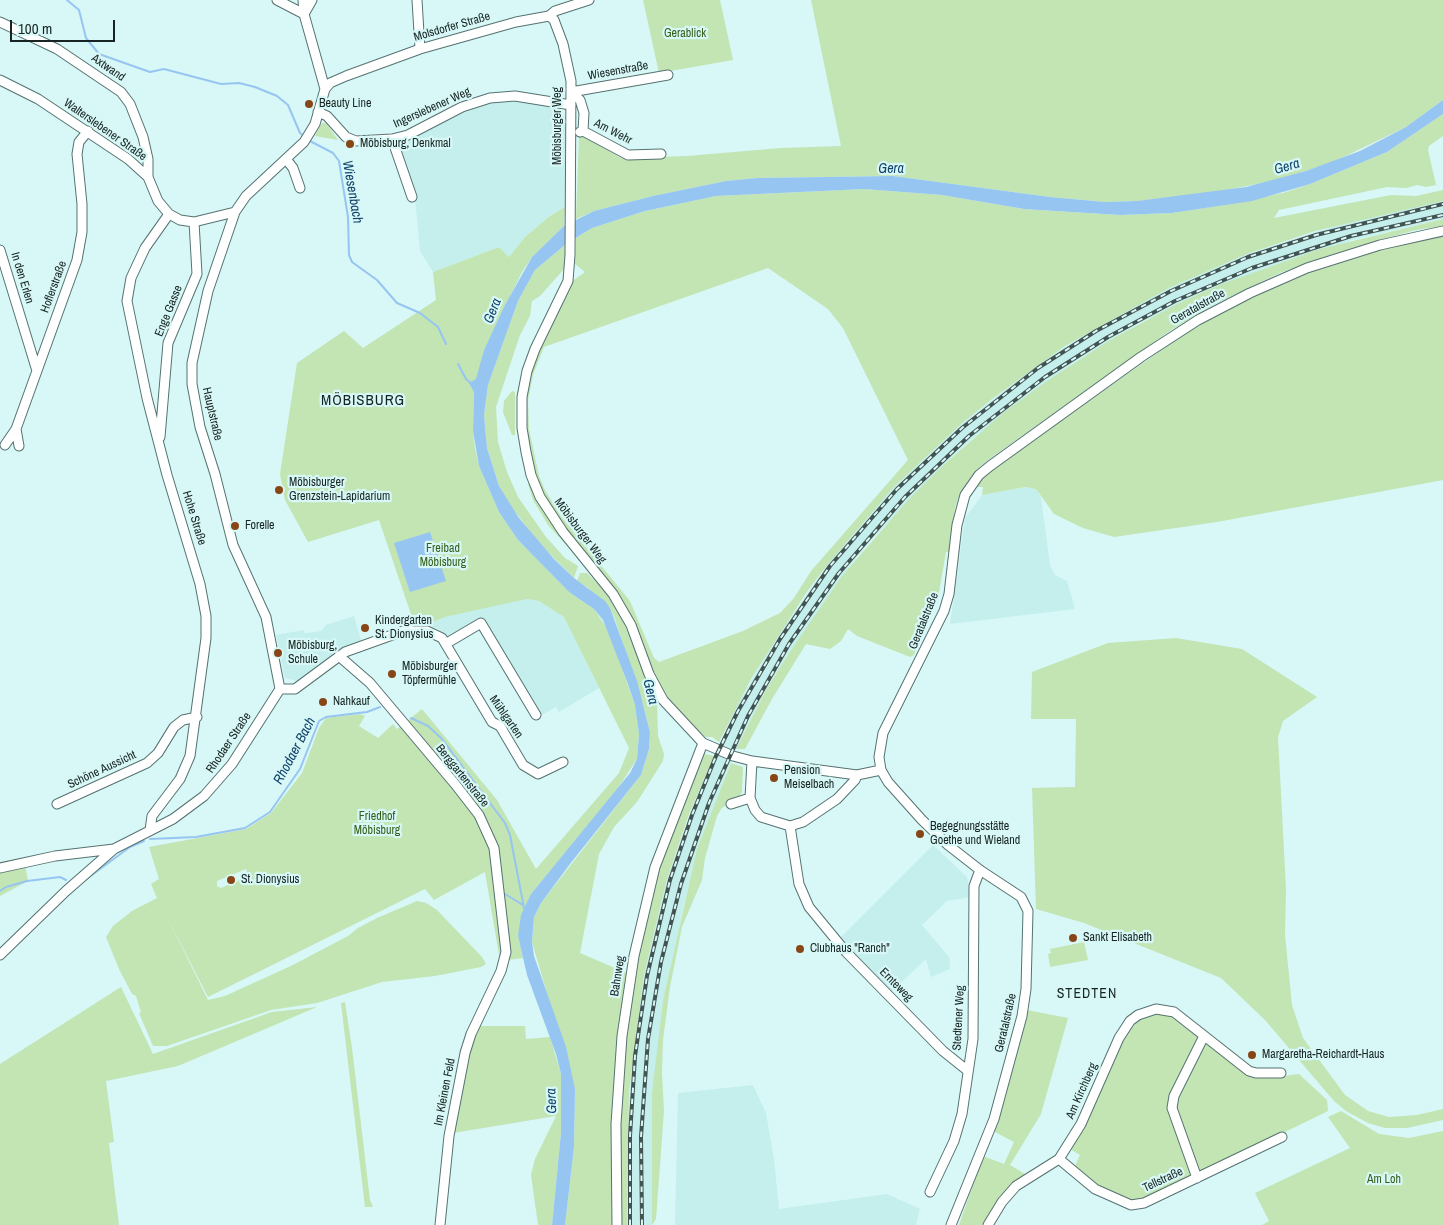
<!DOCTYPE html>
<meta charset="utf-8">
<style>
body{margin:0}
#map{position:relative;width:1443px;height:1225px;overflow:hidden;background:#d7f8f6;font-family:"Archivo Narrow",sans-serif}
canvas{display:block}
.scale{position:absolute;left:10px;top:20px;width:105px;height:22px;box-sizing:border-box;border:2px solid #172423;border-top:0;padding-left:6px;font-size:15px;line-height:18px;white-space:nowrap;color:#172423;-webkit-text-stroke:4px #d7f8f6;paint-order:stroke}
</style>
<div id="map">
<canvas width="1443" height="1225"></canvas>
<div class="scale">100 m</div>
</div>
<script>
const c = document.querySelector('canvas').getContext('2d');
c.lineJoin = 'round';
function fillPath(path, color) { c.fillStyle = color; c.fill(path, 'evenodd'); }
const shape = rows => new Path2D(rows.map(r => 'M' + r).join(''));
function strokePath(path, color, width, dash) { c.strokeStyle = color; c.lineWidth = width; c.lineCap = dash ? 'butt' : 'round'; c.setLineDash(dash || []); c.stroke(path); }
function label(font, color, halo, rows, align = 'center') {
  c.font = font + ' "Archivo Narrow",sans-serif'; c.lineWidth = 4.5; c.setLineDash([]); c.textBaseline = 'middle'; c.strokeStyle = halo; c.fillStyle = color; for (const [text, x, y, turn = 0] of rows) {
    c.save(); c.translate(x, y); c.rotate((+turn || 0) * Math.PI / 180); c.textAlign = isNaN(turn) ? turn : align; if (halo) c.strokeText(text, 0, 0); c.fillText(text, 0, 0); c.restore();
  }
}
const built = shape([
 [511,100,552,106,566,118,565,207,550,216,525,237,509,257,499,247,433,272,420,251,415,198,397,142,485,104],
 [1443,201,1443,219,1352,240,1141,322,1075,362,972,439,940,468,873,538,842,576,793,647,767,688,736,749,698,849,682,913,652,1093,652,1225,627,1225,627,1136,632,1056,644,975,667,879,696,798,735,709,777,637,828,564,894,487,960,425,1036,366,1101,324,1169,288,1247,254,1347,222],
 [1025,487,1036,489,1041,497,1050,565,1055,575,1067,581,1075,609,950,624,965,518,982,495],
 [527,599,539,601,564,617,599,688,559,712,556,707,533,720,478,629,451,644,444,633,437,628,429,627,416,629,445,617],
 [354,616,361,640,336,651,297,681,285,678,276,635,304,630,304,633,309,633,321,631,326,625],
 [933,845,967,877,970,897,947,901,922,925,949,957,950,969,931,977,926,959,891,992,839,939],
 [753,1085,766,1113,774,1159,779,1209,887,1194,920,1209,916,1225,675,1225,678,1093]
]);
const green = shape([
 [643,0,720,0,733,60,659,73],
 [811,0,1443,0,1443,100,1406,127,1331,163,1274,181,1209,193,1137,201,1105,202,1050,197,893,176,757,178,726,181,653,196,594,211,576,219,579,134,621,158,687,156,781,148,841,146],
 [1443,114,1443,136,1429,146,1428,150,1436,185,1426,187,1417,185,1407,188,1387,187,1279,210,1274,218,1391,195,1416,196,1443,190,1443,201,1315,231,1247,254,1169,288,1065,346,992,399,960,425,894,487,828,564,806,593,751,679,719,742,712,737,706,737,688,722,659,688,624,603,565,530,543,496,535,474,529,452,524,412,527,383,538,350,571,282,585,272,575,264,576,238,592,228,645,211,716,196,864,189,942,195,1024,209,1120,215,1172,213,1224,205,1283,193,1310,184,1387,152],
 [768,268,828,309,843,328,908,460,811,571,794,598,780,613,743,631,659,662,654,658,630,601,560,515,545,490,539,476,529,429,528,400,533,375,544,347],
 [322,123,326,123,338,140,315,136],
 [565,207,564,226,532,257,522,272,484,350,474,392,473,431,475,448,479,466,499,512,518,540,569,592,594,609,609,631,635,705,639,734,637,759,616,791,531,894,518,936,523,958,500,961,485,872,434,900,425,889,208,997,167,917,208,1000,225,996,293,965,348,936,358,928,377,918,417,901,426,903,437,910,482,957,486,964,481,967,435,976,382,982,317,1003,271,1010,167,1046,153,1046,139,1013,141,1012,136,996,132,994,119,969,106,937,113,926,132,911,157,898,151,884,159,879,149,847,246,829,271,813,302,773,319,728,326,718,360,714,365,716,359,726,378,738,393,724,397,729,422,709,497,800,536,869,619,773,629,748,564,617,539,601,527,599,445,617,416,629,379,520,308,542,285,500,280,474,297,363,344,331,363,348,436,300,433,272,499,247,509,257,525,237,550,216],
 [246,869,248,875,244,878,221,888,217,886,217,881],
 [1443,219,1443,226,1416,230,1379,240,1307,263,1280,273,1219,302,1171,330,988,460,977,469,960,493,955,508,949,552,946,552,938,598,914,655,910,657,857,636,848,629,841,641,830,649,806,644,772,699,745,749,736,749,767,688,793,647,842,576,908,500,940,468,1003,413,1047,381,1110,340,1177,304,1219,285,1320,249],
 [1443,234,1443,480,1217,522,1114,537,1083,528,1054,514,1036,489,1025,487,982,495,983,487,974,487,992,469,1200,323,1251,296,1309,272,1381,248],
 [566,244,565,268,540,296,532,301,530,316,520,335,496,407,498,442,507,472,518,497,546,537,565,558,578,566,574,578,539,543,506,500,499,486,487,448,484,415,488,385,518,301,535,270],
 [512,391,515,392,515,435,512,435,503,412,504,401],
 [528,484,531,484,545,512,572,551,548,525,533,500],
 [580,573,587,573,601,587,617,608,624,623,645,676,657,702,658,736,664,754,663,761,637,802,614,827,599,854,580,953,631,975,656,868,700,753,714,756,689,814,667,879,644,975,629,1092,627,1225,565,1225,574,1147,575,1089,532,942,534,917,541,903,641,775,649,749,650,732,644,708,615,619,610,608,587,587,577,581],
 [1176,638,1242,649,1317,697,1283,721,1278,737,1286,889,1285,935,1292,1005,1303,1038,1345,1095,1368,1111,1389,1117,1417,1115,1443,1109,1443,1120,1407,1128,1385,1128,1368,1123,1346,1111,1334,1101,1265,1020,1221,978,1084,923,1036,909,1032,788,1075,787,1076,719,1031,719,1032,672,1108,643],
 [731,763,743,767,742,792,739,797,722,808,717,816,705,858,702,880,682,927,670,987,663,1040,662,1073,664,1111,656,1219,652,1225,652,1093,663,1001,697,849],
 [25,865,28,881,0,896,0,871],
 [1084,942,1088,960,1050,967,1048,954,1051,953,1050,949],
 [121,987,153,1054,272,1012,317,1007,178,1066,106,1081,114,1142,109,1143,119,1225,0,1225,0,1064],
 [345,1002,352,1048,370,1200,373,1207,365,1207,341,1003],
 [1027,1010,1068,1018,1041,1114,1010,1165,1025,1174,1009,1188,984,1225,959,1225,983,1156,1004,1164,1014,1142,993,1131],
 [1160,1012,1174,1016,1197,1033,1198,1043,1169,1097,1192,1177,1146,1199,1132,1202,1100,1189,1074,1168,1080,1155,1070,1149,1128,1031,1142,1017],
 [479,1026,525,1026,526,1039,550,1037,561,1074,562,1096,561,1133,552,1225,538,1225,531,1175,535,1159,556,1116,453,1133,469,1054],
 [1205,1044,1209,1044,1240,1069,1276,1077,1299,1074,1327,1100,1328,1111,1199,1174,1175,1106,1176,1097],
 [1341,1111,1379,1134,1409,1138,1443,1131,1443,1225,1262,1225,1269,1221,1255,1193,1350,1148,1328,1117]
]);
const water = shape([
 [1443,100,1443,114,1387,152,1310,184,1252,201,1172,213,1120,215,1024,209,942,195,864,189,716,196,645,211,592,228,566,244,535,270,518,301,488,385,484,415,487,448,499,486,519,518,554,559,574,578,605,601,610,608,637,681,650,732,649,749,641,775,570,864,541,903,534,917,532,942,534,956,566,1047,575,1089,574,1147,565,1225,552,1225,561,1133,561,1074,556,1054,527,975,518,936,521,915,531,894,630,773,637,759,639,734,635,705,628,684,603,620,594,609,569,592,518,540,499,512,479,466,473,431,474,392,469,383,476,379,484,350,505,305,532,257,564,226,594,211,653,196,726,181,757,178,893,176,1050,197,1105,202,1137,201,1246,187,1306,171,1360,151,1406,127],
 [430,532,446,581,410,592,394,543]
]);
const stream = shape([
 [67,0,79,10,86,38,99,54,150,72,164,69,221,84,239,83,255,87,277,96,288,105,300,133,305,137],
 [308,140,333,153,339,161,348,217,349,255,352,262,377,280,397,303,420,313,438,327,446,344],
 [458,364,466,379,472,384],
 [411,718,428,726,442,739,505,823,510,835,524,908],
 [150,839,196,837,245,828,270,812,286,789,300,769,319,721,326,717,367,712,380,707],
 [85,880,130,847,144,841],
 [0,891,6,887,27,881,60,877,66,880],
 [505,894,523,905]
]);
const minor = shape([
 [277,0,304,14],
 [417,0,420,49],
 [304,14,312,0],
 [549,16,554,20,563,44,571,81,570,255,568,281,535,349,527,371,522,397,522,428,526,452,531,475,540,497,563,532,613,594,631,625,649,674,663,700,703,743,733,756,752,761,857,775,881,770],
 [0,22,57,49,121,92,130,104,143,137,148,159,148,177],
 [0,80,38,99,128,159,148,177,158,201,169,214,180,220,194,222,235,212],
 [325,89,330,83,346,76,420,49,516,22,549,16,555,11,589,0],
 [571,92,668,75],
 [571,92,580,100,584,113,583,131,580,132],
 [318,112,327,116,346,137,356,141,392,139,408,135,462,107,490,98,515,96,571,105],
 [583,131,628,155,661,154],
 [392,139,412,197],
 [286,159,293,168,300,188],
 [0,250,37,371],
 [16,429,19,446],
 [160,437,168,343,197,274,194,222],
 [5,445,16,429,77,260,82,232,82,204,77,154,79,142,88,131],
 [406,631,427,631,442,638,492,722,500,726,523,765,538,774,563,762],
 [447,643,481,623,536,715],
 [339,656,370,683,455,784,479,815,494,848,506,952,501,971,471,1034,465,1053,449,1136,440,1225],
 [280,689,266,617,233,545,215,474,200,427,192,384,192,363,208,291,235,212,246,196,304,142,315,124,325,89,304,14,303,0],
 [280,689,295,689,345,652,409,629],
 [752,761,750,798,755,810,761,817,790,826,803,822,837,799,855,780,857,775],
 [57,804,147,763,158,753,174,727,183,720,197,717],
 [731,804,750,798],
 [790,826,799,884,809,907,846,952,943,1051,968,1071],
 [150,830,152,816,180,779,190,756,206,638,206,616,200,584,167,475,147,398,127,301,131,278,145,248,169,214],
 [0,868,55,856,114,849],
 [0,955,66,891,114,849,173,819,204,796,232,764,280,689],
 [1059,1159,1095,1189,1131,1205,1144,1203,1282,1137],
 [1197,1178,1172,1108,1174,1096,1204,1036],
 [930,1192,954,1141,962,1114,973,1039,974,886,980,870],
 [617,1225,616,1124,622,1036,634,956,655,867,703,743],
 [951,1225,994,1119,1022,1016,1026,989,1028,911,1021,897,980,870,948,845,922,820,888,782,881,770,879,757,883,733,944,611,949,594,957,525,965,495,979,475,990,466,1141,357,1198,320,1250,293,1307,268,1380,245,1443,231],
 [988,1225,1002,1202,1016,1186,1059,1159,1081,1124,1119,1038,1130,1021,1138,1015,1156,1009,1174,1012,1249,1071,1256,1073,1281,1073]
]);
const rail = shape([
 [630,1225,630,1136,635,1056,647,976,670,880,692,815,716,756,738,711,780,639,830,566,897,489,962,428,1038,368,1096,331,1171,291,1248,257,1316,235,1443,204],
 [642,1225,641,1137,648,1039,661,962,681,884,709,803,748,716,789,644,839,573,905,497,969,436,1045,377,1108,337,1175,301,1252,268,1351,236,1443,215]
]);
const markers = [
 [309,104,5,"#884515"],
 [350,144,5,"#884515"],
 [279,490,5,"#884515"],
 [235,526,5,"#884515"],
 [365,628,5,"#884515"],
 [278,653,5,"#884515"],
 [392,674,5,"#884515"],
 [323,702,5,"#884515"],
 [774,778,5,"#884515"],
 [920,834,5,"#884515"],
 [231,880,5,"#884515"],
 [1073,938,5,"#884515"],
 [800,949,5,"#884515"],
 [1252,1055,5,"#884515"]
];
const streetNames = [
 ["Molsdorfer Straße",452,27,-16],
 ["Axtwand",108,68,35],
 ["Wiesenstraße",618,71,-10],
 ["Ingerslebener Weg",432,108,-24],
 ["Möbisburger Weg",558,126,-90],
 ["Walterslebener Straße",105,130,35],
 ["Am Wehr",613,132,27],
 ["In den Erlen",22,278,73],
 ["Hoflerstraße",54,287,-70],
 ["Geratalstraße",1198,307,-29],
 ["Enge Gasse",169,311,-68],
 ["Hauptstraße",212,414,77],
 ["Hohe Straße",194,518,73],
 ["Möbisburger Weg",580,531,53],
 ["Geratalstraße",924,621,-68],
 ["Mühlgarten",506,717,55],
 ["Rhodaer Straße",229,743,-56],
 ["Schöne Aussicht",102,770,-25],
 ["Berggartenstraße",462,776,51],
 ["Bahnweg",618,976,-81],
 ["Ernteweg",896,985,45],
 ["Stedtener Weg",959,1018,-87],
 ["Geratalstraße",1006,1023,-77],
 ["Am Kirchberg",1082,1091,-66],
 ["Im Kleinen Feld",445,1092,-79],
 ["Tellstraße",1163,1180,-25]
];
const parkNames = [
 ["Gerablick",685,34],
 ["Freibad",443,549],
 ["Möbisburg",443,563],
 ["Friedhof",377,817],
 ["Möbisburg",377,831],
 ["Am Loh",1384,1180]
];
const poiNames = [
 ["Beauty Line",319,104],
 ["Möbisburg, Denkmal",360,144],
 ["Möbisburger",289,483],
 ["Grenzstein-Lapidarium",289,497],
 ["Forelle",245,526],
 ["Kindergarten",375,621],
 ["St. Dionysius",375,635],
 ["Möbisburg,",288,646],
 ["Schule",288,660],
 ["Möbisburger",402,667],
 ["Töpfermühle",402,681],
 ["Nahkauf",333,702],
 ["Pension",784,771],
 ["Meiselbach",784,785],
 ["Begegnungsstätte",930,827],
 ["Goethe und Wieland",930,841],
 ["St. Dionysius",241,880],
 ["Sankt Elisabeth",1083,938],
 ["Clubhaus \"Ranch\"",810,949],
 ["Margaretha-Reichardt-Haus",1262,1055]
];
const waterNames = [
 ["Gera",1287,167,-16],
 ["Gera",891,169],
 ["Wiesenbach",352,192,80],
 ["Gera",493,311,-68],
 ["Gera",650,692,76],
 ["Rhodaer Bach",295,751,-62],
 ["Gera",552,1101,-92]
];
const neighbourhoodNames = [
 ["STEDTEN",1087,994]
];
const quarterNames = [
 ["MÖBISBURG",363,401]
];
fillPath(built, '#c4efed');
fillPath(green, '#c3e4b3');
fillPath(water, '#97c5f2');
strokePath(stream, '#97c5f2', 2);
strokePath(minor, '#557271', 11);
strokePath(minor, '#fff', 9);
strokePath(rail, '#425352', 4);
strokePath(rail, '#d7f8f6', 2, [5.5]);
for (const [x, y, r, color] of markers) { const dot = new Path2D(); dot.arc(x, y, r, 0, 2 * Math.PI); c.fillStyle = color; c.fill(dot); strokePath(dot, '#d7f8f6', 2); }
label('12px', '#172423', '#d7f8f6', streetNames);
label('12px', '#335e18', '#d7f8f6', parkNames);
label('12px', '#172423', '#d7f8f6', poiNames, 'left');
label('italic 14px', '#12436c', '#d7f8f6', waterNames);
c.letterSpacing = '1px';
label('14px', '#172423', '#d7f8f6', neighbourhoodNames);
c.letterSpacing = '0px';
c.letterSpacing = '1px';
label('15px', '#172423', '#d7f8f6', quarterNames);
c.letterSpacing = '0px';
</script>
